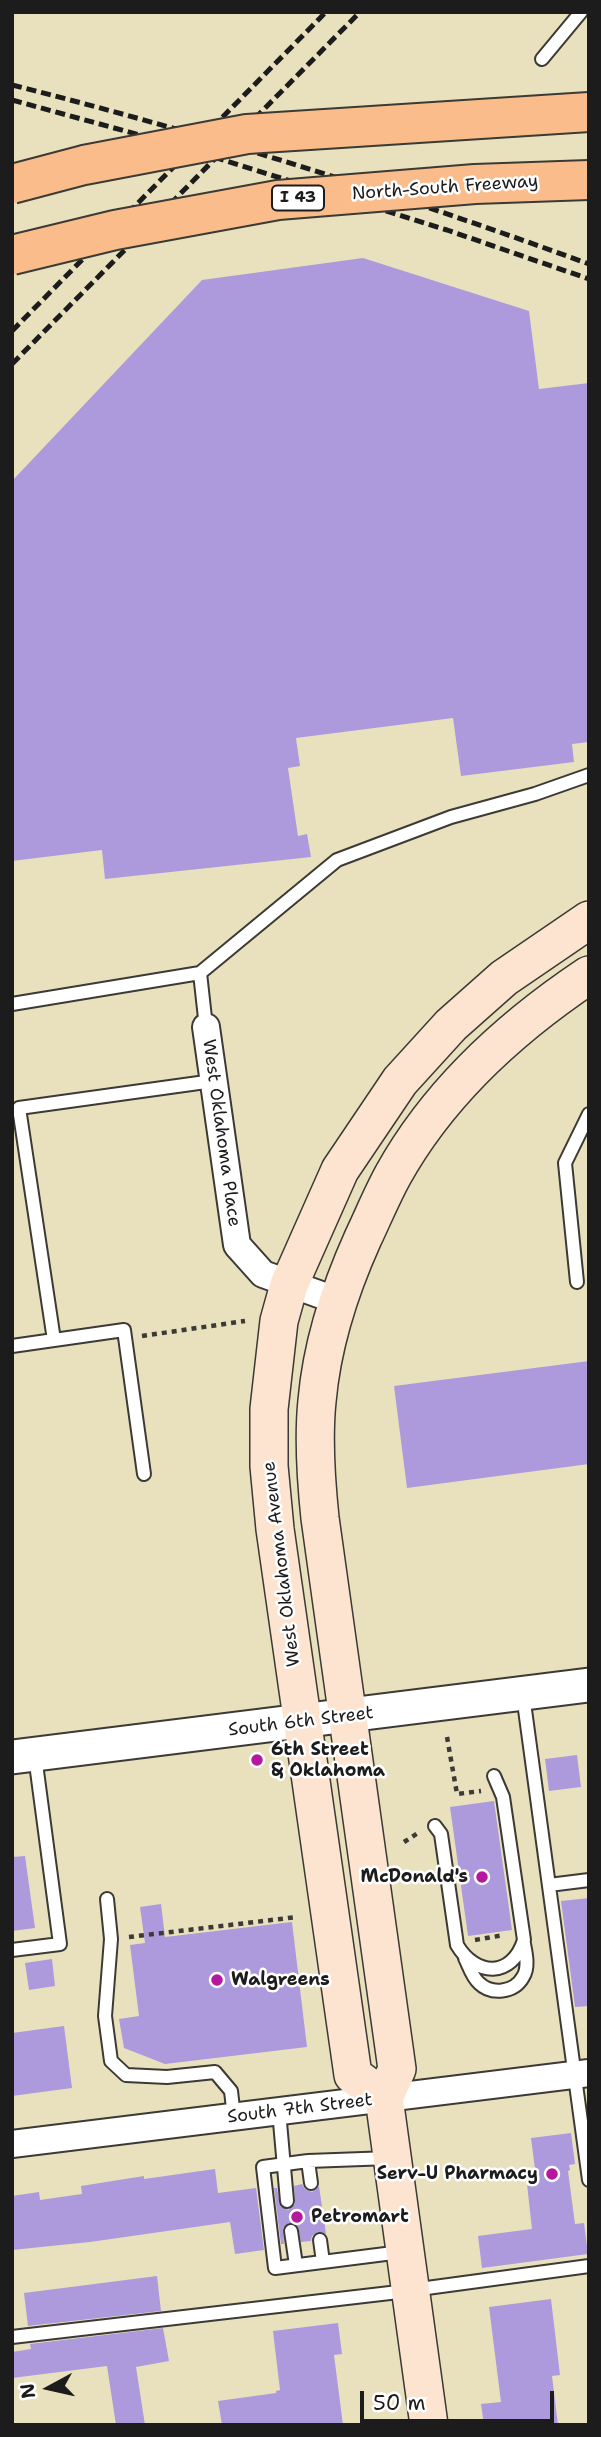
<!DOCTYPE html>
<html>
<head>
<meta charset="utf-8">
<style>
	body { margin:0 }
	#map { position:relative; width:601px; height:2437px; overflow:hidden; background:#e9e1be; font-family:"Shantell Sans",sans-serif }
	canvas { display:block }
	.frame { position:absolute; inset:0; border:14px solid #1c1c1c; pointer-events:none }
	.north { position:absolute; left:14px; top:2353px; width:70px; height:70px; -webkit-text-stroke:5px #fff; paint-order:stroke; rotate:262deg; font-size:19px; font-weight:700; line-height:28px; text-align:center; color:#1c1c1c }
	.north::after { content:''; display:block; margin:auto; width:24px; height:32px; background:#1c1c1c; clip-path:polygon(50% 0,100% 100%,50% 72%,0 100%) }
	.scale { position:absolute; left:360px; top:2391px; width:194px; height:32px; box-sizing:border-box; border:4px solid #1c1c1c; border-top:0; padding-left:9px; font-size:21px; line-height:24px; white-space:nowrap; color:#1c1c1c; -webkit-text-stroke:5px #fff; paint-order:stroke }
</style>
</head>
<body>
<div id="map">
<canvas width="601" height="2437"></canvas>
<div class="frame"></div>
<div class="north">N</div>
<div class="scale">50 m</div>
</div>
<script>
const c = document.querySelector('canvas').getContext('2d');
c.lineJoin = 'round';
function fill(path, color) { c.fillStyle = color; c.fill(path, 'evenodd'); }
function stroke(path, color, width, dash) { c.strokeStyle = color; c.lineWidth = width; c.lineCap = dash ? 'butt' : 'round'; c.setLineDash(dash || []); c.stroke(path); }
function write(font, color, halo, rows, align = 'center') {
  c.font = font + ' "Shantell Sans",sans-serif'; c.lineWidth = 5; c.setLineDash([]); c.textBaseline = 'middle'; c.strokeStyle = halo; c.fillStyle = color; for (const [text, x, y, turn = 0] of rows) {
    c.save(); c.translate(x, y); c.rotate((+turn || 0) * Math.PI / 180); c.textAlign = isNaN(turn) ? turn : align; if (halo) c.strokeText(text, 0, 0); c.fillText(text, 0, 0); c.restore();
  }
}
fill(new Path2D(`
	M363 258 529 311 539 389 589 383V742L572 744 574 762 461 776 453 718 296 738 300 766 288 768 298 836 307 834 311 857 105 879 102 850 12 861V481L202 280Z
	M589 1361V1464L407 1488 394 1386Z
	M577 1755 581 1787 549 1791 545 1759Z
	M494 1801 512 1930 468 1936 450 1807Z
	M25 1856 35 1928 12 1931V1857Z
	M589 1898V2006L575 2007 561 1901Z
	M161 1904 165 1937 292 1922 307 2047 165 2064 124 2048 119 2019 139 2016 130 1945 145 1943 140 1907Z
	M52 1959 55 1986 29 1990 25 1963Z
	M64 2026 72 2088 12 2096V2033Z
	M571 2133 575 2164 569 2165 570 2170 568 2171 575 2224 584 2223 588 2254 482 2268 478 2236 532 2229 527 2184 536 2177 531 2138Z
	M215 2169 218 2193 256 2188 264 2250 235 2254 230 2222 90 2242 12 2250V2196L39 2192 40 2200 82 2194 81 2186 144 2176V2179Z
	M302 2184 305 2189 312 2192 319 2186 326 2234 318 2232 312 2236 311 2241 301 2242 298 2226 289 2223 283 2228 284 2244H281L274 2188H277L280 2205 288 2210 295 2204 294 2186Z
	M157 2276 161 2311 28 2326 24 2293Z
	M551 2299 560 2375 552 2376 558 2425H484L481 2404 501 2402 489 2307Z
	M338 2323 342 2354 334 2355 343 2425H222L218 2401 276 2393V2391L280 2390 273 2331Z
	M163 2328 169 2361 136 2367 145 2425H116L107 2366 12 2378V2352L31 2349 30 2344Z`), '#ad9adc');
const service = new Path2D(`
	M542 59 581 12
	M12 1004 200 973
	M206 1027 200 973 337 860 451 817 535 794 589 775
	M577 1282 565 1163 589 1114
	M12 1346 54 1340
	M144 1474 124 1330 54 1340 19 1108 213 1081
	M523 1695 589 2180
	M435 1826 441 1834 457 1945C476 1977 512 1978 524 1940L503 1797 494 1776
	M549 1885 589 1880
	M107 1899 111 1939 105 2016 111 2061 126 2075 167 2077 215 2072 231 2091 234 2117
	M12 1950 60 1944 35 1756
	M465 1958C469 1966 472 1977 479 1983 491 1995 514 1993 523 1977 529 1968 526 1954 524 1944
	M279 2111 287 2201
	M390 2158 308 2161 263 2167 275 2268 401 2252
	M308 2161 311 2183
	M291 2231 296 2265
	M320 2240 323 2262
	M12 2337 390 2293 589 2266`);
const minor = new Path2D(`
	M206 1027 237 1245 263 1274 338 1301
	M12 2144 589 2073`);
const tertiary = new Path2D(`
	M12 1757 589 1685`);
const secondary = new Path2D(`
	M384 2098 353 2075 275 1529 269 1466V1409L279 1321 289 1285 340 1170 400 1081 451 1025 504 978 589 920
	M429 2425 384 2098 397 2069 320 1518C316 1480 313 1440 317 1401 322 1344 340 1289 363 1238 373 1217 382 1195 393 1175 439 1092 511 1027 589 975`);
stroke(service, '#3b3a34', 16);
stroke(minor, '#3b3a34', 30);
stroke(tertiary, '#3b3a34', 37);
stroke(secondary, '#3b3a34', 40);
stroke(new Path2D(`
	M142 1336 245 1321
	M447 1737 457 1794 481 1791
	M404 1842 418 1833
	M129 1937 297 1917
	M475 1940 504 1935`), '#3b3a34', 4.5, [5, 5]);
stroke(service, '#fff', 12);
stroke(minor, '#fff', 26);
stroke(tertiary, '#fff', 33);
stroke(secondary, '#fde4d0', 37);
stroke(new Path2D(`
	M12 85C207 134 400 195 589 264
	M12 100 169 143 447 230 589 279
	M12 331 326 12
	M12 364 360 12`), '#1c1c1c', 5, [10, 5]);
const motorwayBridge = new Path2D(`
	M12 184 84 165 247 134 589 112
	M12 255 115 230 278 200 475 184 589 180`);
stroke(motorwayBridge, '#3b3a34', 42, []);
stroke(motorwayBridge, '#f9bc8a', 38);
for (const [x, y, r, color] of [
	[257,1760,7,"#b5179e"],
	[482,1877,7,"#b5179e"],
	[217,1980,7,"#b5179e"],
	[552,2174,7,"#b5179e"],
	[297,2217,7,"#b5179e"]
]) { const dot = new Path2D(); dot.arc(x, y, r, 0, 2 * Math.PI); c.fillStyle = color; c.fill(dot); stroke(dot, '#fff', 2.5); }
for (const [x, y, w] of [
	[298,198,52]
]) { const box = new Path2D(); box.roundRect(x - w / 2, y - 12.5, w, 25, 5); c.fillStyle = '#fff'; c.fill(box); stroke(box, '#1c1c1c', 2); }
write('bold 16px', '#1c1c1c', null, [
	["I 43",298,198]
]);
write('18px', '#1c1c1c', '#fff', [
	["North-South Freeway",445,188,-4],
	["West Oklahoma Place",221,1133,82],
	["West Oklahoma Avenue",282,1564,-97],
	["South 6th Street",301,1722,-7],
	["South 7th Street",300,2109,-7]
]);
write('bold 18px', '#1c1c1c', '#fff', [
	["6th Street",271,1750],
	["& Oklahoma",271,1771],
	["McDonald's",468,1877,"right"],
	["Walgreens",231,1980],
	["Serv-U Pharmacy",538,2174,"right"],
	["Petromart",311,2217]
], 'left');
</script>
</body>
</html>
